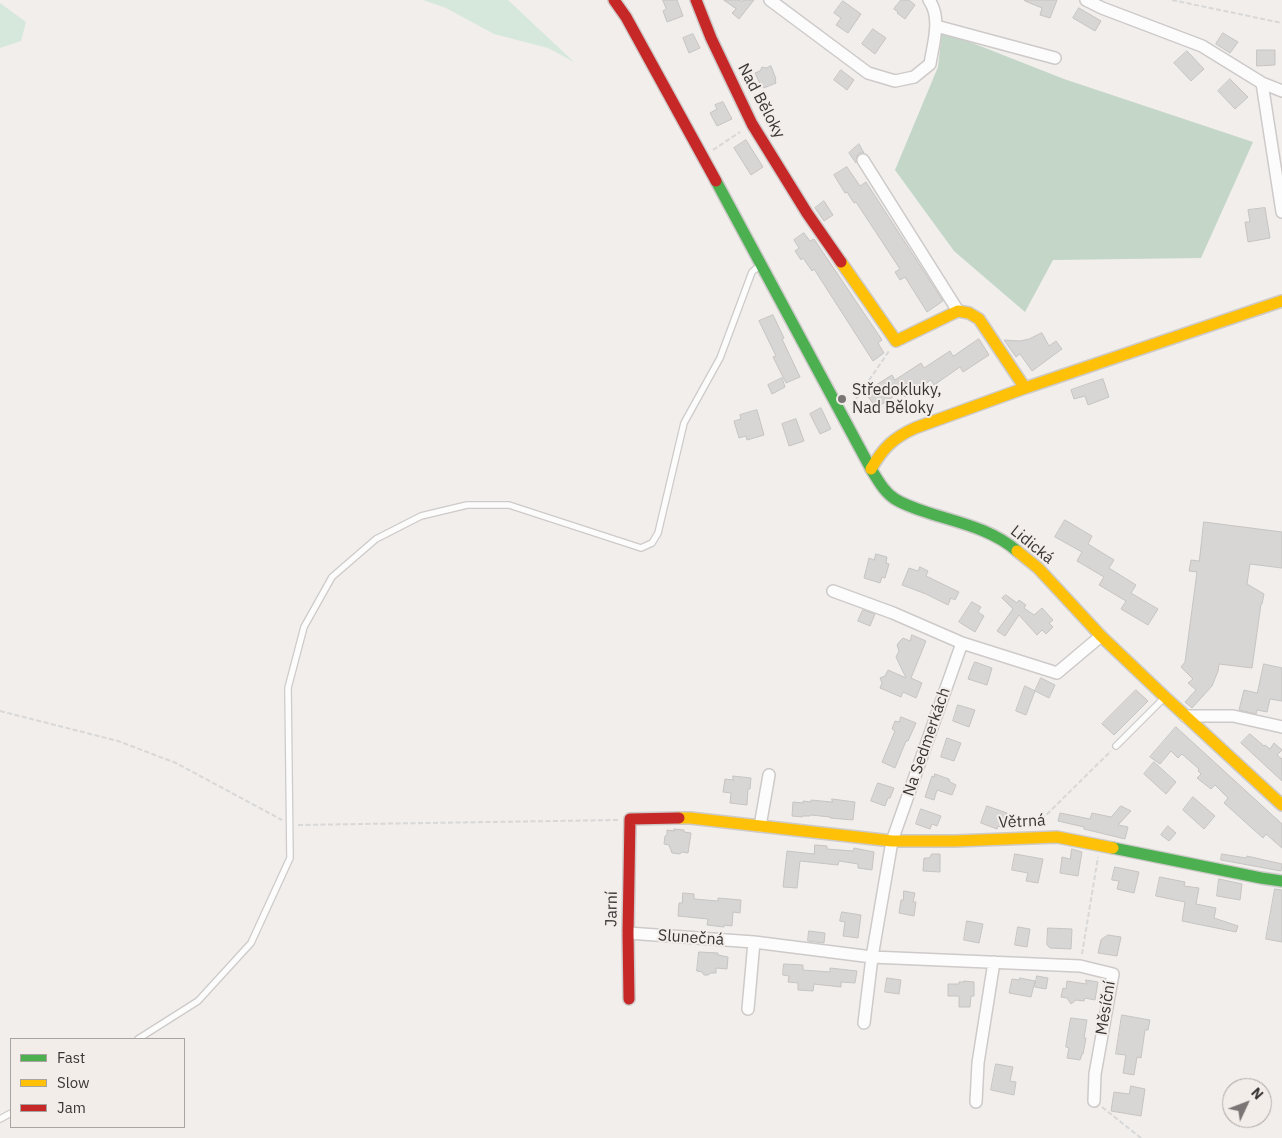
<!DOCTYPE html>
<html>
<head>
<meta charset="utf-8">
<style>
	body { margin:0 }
	#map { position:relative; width:1282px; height:1138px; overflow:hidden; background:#f1eeec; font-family:"IBM Plex Sans",sans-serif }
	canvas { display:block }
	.legend { position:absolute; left:10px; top:1038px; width:175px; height:90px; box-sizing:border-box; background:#f3edea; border:1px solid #a8a4a2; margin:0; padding:6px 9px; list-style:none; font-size:15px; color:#383635 }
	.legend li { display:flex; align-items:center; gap:10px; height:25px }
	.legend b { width:25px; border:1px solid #a8a4a2 }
	.north { position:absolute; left:1222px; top:1078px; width:50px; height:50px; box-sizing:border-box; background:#f3edea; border:1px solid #a8a4a2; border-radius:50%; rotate:47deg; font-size:14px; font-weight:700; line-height:20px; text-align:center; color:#383635 }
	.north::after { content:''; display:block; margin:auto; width:18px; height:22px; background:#797675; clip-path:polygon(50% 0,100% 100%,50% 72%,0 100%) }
</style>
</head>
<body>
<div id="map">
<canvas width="1282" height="1138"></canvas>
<ul class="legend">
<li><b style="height:6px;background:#4caf50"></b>Fast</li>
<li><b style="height:6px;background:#ffc107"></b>Slow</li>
<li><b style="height:6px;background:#c62828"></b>Jam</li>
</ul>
<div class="north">N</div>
</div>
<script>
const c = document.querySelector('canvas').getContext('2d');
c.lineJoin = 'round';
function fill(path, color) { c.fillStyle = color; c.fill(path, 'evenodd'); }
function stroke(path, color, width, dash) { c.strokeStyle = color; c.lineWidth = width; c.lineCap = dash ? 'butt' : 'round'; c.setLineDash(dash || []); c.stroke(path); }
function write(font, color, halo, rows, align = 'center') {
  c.font = font + ' "IBM Plex Sans",sans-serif'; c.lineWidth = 4; c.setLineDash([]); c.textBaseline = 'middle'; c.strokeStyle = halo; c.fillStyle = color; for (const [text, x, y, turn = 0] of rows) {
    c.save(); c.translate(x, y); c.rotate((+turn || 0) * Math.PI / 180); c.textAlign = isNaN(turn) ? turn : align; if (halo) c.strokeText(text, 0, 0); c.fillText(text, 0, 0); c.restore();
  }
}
fill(new Path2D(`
	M423 0H508L574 62 548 48 494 34 446 8Z
	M0 3 26 22 21 41 0 48Z`), '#d6e8db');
fill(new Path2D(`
	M942 31 1064 79 1253 142 1201 258 1053 260 1025 312 954 251 895 170 938 67Z`), '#c3d6c8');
const building = new Path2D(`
	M663 0H677L683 16 667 22 663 11 666 9Z
	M724 0H740L742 2 743 0H754L739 19 732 13 736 9Z
	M901 0H909L915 5 905 19 897 13 898 12 894 9Z
	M1025 0H1057L1050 18 1040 15 1042 8 1025 1Z
	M843 1 861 14 848 33 836 25 841 18 834 13Z
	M1079 8 1101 21 1095 31 1073 18Z
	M873 29 886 38 875 54 862 44Z
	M1223 33 1238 42 1230 53 1216 44Z
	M693 34 700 48 689 53 683 38Z
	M1257 50H1275V65L1257 66Z
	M1187 51 1204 69 1191 81 1174 63Z
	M771 66 776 79H775L776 83 764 88 762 85 761 86 755 73 760 71 762 67 766 68Z
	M841 70 854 80 847 90 834 80Z
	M1230 79 1248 97 1235 109 1218 91Z
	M723 102 732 119 717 126 710 113 717 109 715 105Z
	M746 140 763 167 751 175 734 148Z
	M859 144 864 153H859L857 156 856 163 849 153Z
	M847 167 860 186 866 182 943 301 927 312 905 277 900 280 895 272 900 269 856 202 854 203 847 192 845 193 834 175Z
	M824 201 833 215 824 221 815 208Z
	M1265 208 1270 238 1248 242 1245 222H1250L1248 210Z
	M804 233 810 241 814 239 882 340 878 343 884 353 873 361 814 269 812 271 803 258 801 260 795 251 799 248 794 240Z
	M773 315 784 338 782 339 800 377 786 383 773 357 776 356 759 321Z
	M1042 333 1049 346 1056 341 1062 349 1032 371 1020 354 1016 357 1004 340 1020 341 1029 339Z
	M979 339 989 355 963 372 960 367 934 385 931 380 905 397 902 391 876 408 865 392 892 375 895 380 921 363 924 368 950 351 953 356Z
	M782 378 785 387 772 394 768 385Z
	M1103 379 1109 397 1088 405 1085 396 1074 399 1071 390Z
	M821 408 831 429 820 434 810 414Z
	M757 410 764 435 747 440 746 436 739 438 734 421 741 419 740 415Z
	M796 419 804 441 789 446 782 424Z
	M1065 520 1092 536 1088 544 1114 560 1109 568 1136 585 1131 593 1158 609 1148 625 1121 609 1126 601 1099 585 1104 577 1077 561 1082 552 1055 537Z
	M1204 522 1282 532V568L1250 564 1247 584 1264 594 1262 604H1261L1252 668 1219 664 1218 671 1212 686 1192 708 1185 702 1196 690 1188 683 1193 679 1181 667 1185 662 1197 572 1189 571 1191 560 1199 561Z
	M876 554 887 557 886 563 889 564 885 578 882 577 880 583 864 578 869 558 874 560Z
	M920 567 928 571 926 576 959 592 955 600 951 598 948 605 926 594 902 585 909 568 918 571Z
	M1006 595 1017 603 1019 600 1026 605 1024 608 1034 615 1042 608 1053 620 1049 623 1053 627 1046 634 1042 630 1037 635 1019 615 1005 636 997 631 1013 609 1002 598Z
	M972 602 981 607 978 612 984 616 975 632 959 622Z
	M863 610 875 614 870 626 858 621Z
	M912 635 926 641 911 678 922 683 916 698 903 692 901 697 880 688 882 683 880 678 885 676 888 670 906 678 896 657 899 651 897 645 899 642 903 638 910 641Z
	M975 662 992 668 987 685 968 679 972 668Z
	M1264 664 1282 668V701L1270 699 1267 712 1257 710 1256 714 1239 710 1244 690 1257 693Z
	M1041 678 1055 685 1049 698 1035 691Z
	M1025 686 1035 691 1026 715 1016 711Z
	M1136 690 1148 701 1114 735 1102 724Z
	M958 705 975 710 969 727 953 721Z
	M901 717 916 723 908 741H906L895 768 882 762 895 731 892 729 895 721 899 722Z
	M1176 727 1282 824V848L1266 834 1263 838 1224 803 1228 798 1215 785 1211 789 1197 778 1201 774 1198 771 1199 769 1182 754 1178 758 1171 751 1160 764 1150 757Z
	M1250 734 1264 746 1265 745 1270 749 1274 743 1282 750 1277 755 1282 759V781L1241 743Z
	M947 738 961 743 954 761 941 757Z
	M1154 762 1176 782 1166 794 1144 774Z
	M935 774 949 779 950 782 956 785 952 795 937 790 934 800 925 797 932 776 934 777Z
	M733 776 751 778 750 789H748L747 805 730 803 731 793 723 792 725 779 733 780Z
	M878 783 894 788 890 798H888L885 806 871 801Z
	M1193 797 1215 816 1204 829 1183 810Z
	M832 799 855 802 853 820 830 818V817L811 815 810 816H803L802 817 792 816 793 802 803 803V801L811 802V800L832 802Z
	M987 806 1007 813 1001 827 998 826 997 829 981 823Z
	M1121 806 1131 811 1118 825 1128 827 1125 839 1084 829V827L1058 821 1060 813 1090 819 1092 813 1111 817Z
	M921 809 941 816 937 826 932 824 930 829 916 824Z
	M1168 826 1176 833 1169 841 1161 835Z
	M674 829 684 830V832L691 833 688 853 682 852 680 854 672 853 669 845 664 844 665 836 667 835V830L674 831Z
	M815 845 827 846V849L853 851 854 848 874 852 872 870 858 868V864L839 861 838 865 800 861 797 888 783 887 787 851 814 854Z
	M1072 849 1082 852 1078 876 1060 873 1062 857 1070 859Z
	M932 854H940V872L923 871 924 858H929Z
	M1015 854 1043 859 1038 883 1026 881 1028 873 1012 870Z
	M1222 854 1246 858 1247 856 1282 864 1281 871 1221 860Z
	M1115 867 1139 872 1134 893 1117 889 1119 881 1112 880Z
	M1160 877 1185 882 1184 886 1199 888 1196 904 1216 908 1214 918 1238 926 1236 932 1182 921 1185 902 1156 896Z
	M1219 879 1242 884 1240 900 1217 896Z
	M1275 889 1282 890V942L1266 939Z
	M904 891 915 893 913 902H916L914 916 899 913 901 900H903Z
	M683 893 694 894V899L718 901V898L741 900 740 913 733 912 732 926 724 925V927L707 925 708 919 678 916 679 903H682Z
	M842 912 861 915 858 938 843 936 845 922 840 921Z
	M967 921 983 924 979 943 964 940Z
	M1018 927 1030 929 1027 947 1015 945Z
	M1048 928 1072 929 1071 949 1050 948 1047 945Z
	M809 931 825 933 824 943 808 941Z
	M1108 935 1121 937 1117 956 1098 953 1101 940Z
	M699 952 718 953V955L728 957 727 969 716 968V973H711L708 975H704L702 972 697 971Z
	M784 964 803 965V970L830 972V968L857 971 855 983 841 982V987L814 984 813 991 798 990V983L788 982 789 976 783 975Z
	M1037 976 1048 978 1046 989 1035 987Z
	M887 978 901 980 899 994 885 992Z
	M1020 978 1035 981 1031 997 1009 993 1012 979 1019 980Z
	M1086 980 1098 982 1095 1000 1085 998 1084 1001 1076 1000 1071 1004 1067 998 1061 997 1063 988 1066 989 1067 981 1086 984Z
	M964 981 974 982V996H971L970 1007H959V996H948V984H959V982H964Z
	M1122 1015 1150 1020 1148 1030H1145L1141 1058 1137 1057 1134 1075 1123 1073 1126 1055 1116 1054Z
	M1071 1018 1087 1020 1084 1038H1086L1083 1054H1082L1080 1060 1067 1058 1069 1048 1066 1047Z
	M996 1064 1013 1067 1010 1081 1016 1082 1014 1095 991 1090Z
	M1131 1086 1145 1089 1141 1116 1111 1111 1114 1092 1129 1094Z`);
fill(building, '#d8d6d4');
stroke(building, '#c6c4c2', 1);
const lane = new Path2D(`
	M1116 746 1165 697
	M138 1039 198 1001 251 943 290 858 288 688 304 627 332 577 376 539 421 516 467 505H509L641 548 652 543 658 533 684 423 720 358 752 272 760 265
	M0 1119 11 1113`);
const street = new Path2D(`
	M770 0 868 73 895 81 914 77 930 64C933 44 942 18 929 0
	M1086 0 1102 8 1202 46 1262 83 1282 212
	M936 26 1055 58
	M1262 83 1282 91
	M863 160 958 311
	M833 591 893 613 962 643 1057 673 1101 636
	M1185 716H1233L1282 727
	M760 826 769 775
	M628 933 754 942
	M748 1009 754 942 872 957 1080 966 1113 974 1095 1074 1094 1101
	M864 1023 872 957 892 841 962 643
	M976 1102 978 1063 994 962`);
const fast = new Path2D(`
	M716 181 871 469C878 480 884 492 895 499 906 506 920 510 932 514 961 523 993 530 1017 551
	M1113 848 1261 878 1282 881`);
const slow = new Path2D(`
	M841 262 896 341 958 311 969 313 979 319 1025 388
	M871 469C883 448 893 438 915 428L1025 388 1282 301
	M1017 551 1038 568 1101 636 1165 697 1282 805
	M679 818H690L892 841H955L1057 837 1113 848`);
const jam = new Path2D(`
	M614 0 626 17 716 181
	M696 0 711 38 752 124 807 213 841 262
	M629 999 628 933 630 819 679 818`);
stroke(lane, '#cdcac9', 8);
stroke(street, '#cdcac9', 14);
stroke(fast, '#cdcac9', 14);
stroke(slow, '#cdcac9', 14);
stroke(jam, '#cdcac9', 14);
stroke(new Path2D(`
	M1172 0 1282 23
	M713 150 740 132
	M852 405 889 351
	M0 711 118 741 176 763 282 820
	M298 825 618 820
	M1036 825 1111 751
	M1082 954 1098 857
	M1102 1107 1141 1138`), '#d8d8d8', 2, [5, 2.5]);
stroke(lane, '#fdfcfc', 5.5);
stroke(street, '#fdfcfc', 11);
stroke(fast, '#4caf50', 11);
stroke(slow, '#ffc107', 11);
stroke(jam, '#c62828', 11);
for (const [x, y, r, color] of [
	[842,399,5,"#797675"]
]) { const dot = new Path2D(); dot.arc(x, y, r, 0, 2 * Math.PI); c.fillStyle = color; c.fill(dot); stroke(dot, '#f3edea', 2); }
write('16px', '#383635', '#f3edea', [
	["Nad Běloky",761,101,62],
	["Lidická",1032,545,39],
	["Na Sedmerkách",927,742,-71],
	["Větrná",1022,822,-3],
	["Jarní",612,909,-89],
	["Slunečná",691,938,4],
	["Měsíční",1106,1008,-81]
]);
write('16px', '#383635', '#f3edea', [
	["Středokluky,",852,390],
	["Nad Běloky",852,408]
], 'left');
</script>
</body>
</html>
